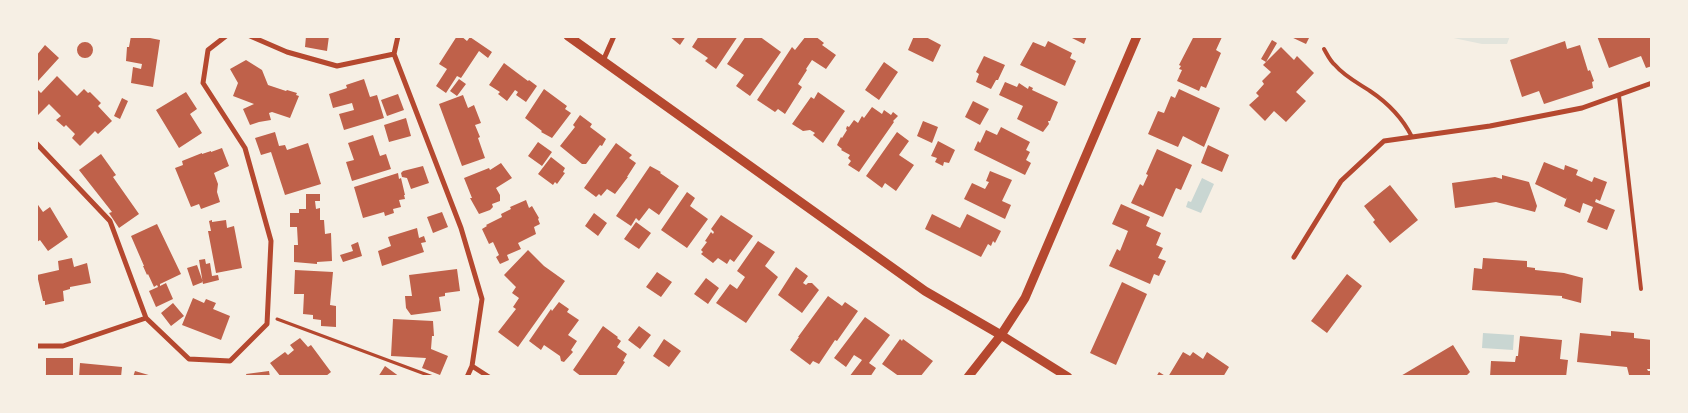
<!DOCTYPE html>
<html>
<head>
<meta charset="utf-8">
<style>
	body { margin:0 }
	#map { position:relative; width:1688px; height:413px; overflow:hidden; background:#f6efe4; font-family:Montserrat,sans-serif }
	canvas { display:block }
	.frame { position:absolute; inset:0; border:38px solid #f6efe4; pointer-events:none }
</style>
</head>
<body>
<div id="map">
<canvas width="1688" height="413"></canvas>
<div class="frame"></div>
</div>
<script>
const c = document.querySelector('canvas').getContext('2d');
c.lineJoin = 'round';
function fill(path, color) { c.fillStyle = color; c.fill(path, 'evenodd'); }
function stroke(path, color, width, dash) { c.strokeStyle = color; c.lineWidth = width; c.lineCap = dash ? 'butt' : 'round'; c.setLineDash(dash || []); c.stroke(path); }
fill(new Path2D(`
	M1444 36H1510L1507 44H1482Z`), '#e2e4dc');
fill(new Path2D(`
	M1202 178 1214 184 1201 213 1186 207 1188 201 1191 202Z
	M1483 333 1514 335 1513 350 1482 348Z`), '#c9d6d2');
fill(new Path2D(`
	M131 36H151L150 38 160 40 153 87 131 83 133 67 141 69 142 64 126 61 127 47H129Z
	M306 36H329L327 51 305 47Z
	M457 36H461L467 41 470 37 492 52 488 58 479 51 461 78 457 76 446 93 436 86 447 69 439 64Z
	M669 36H686L680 45Z
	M699 36H738L716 69 705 61 708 58 692 47Z
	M746 36H759L781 52 750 96 736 86 744 75 727 64Z
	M806 36H815L824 43 822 45 836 55 826 69 812 60 806 69 807 70 798 84 802 87 785 114 778 109 775 112 757 100 792 47 795 50Z
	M914 36H924L941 45 933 62 908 50Z
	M1068 36H1087L1084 44Z
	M1194 36 1222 37 1216 50 1221 53 1206 88 1201 86 1199 91 1177 81 1182 70 1179 69 1181 66 1179 65Z
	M1289 36H1310L1306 44Z
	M1597 36H1652V66L1646 68 1641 56 1609 68Z
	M1272 40 1277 43 1266 62 1261 59Z
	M1048 41 1072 53 1070 58 1076 61 1065 86 1020 65 1033 42 1045 47Z
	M1565 41 1567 49 1580 45 1588 71 1590 70 1594 81 1592 82 1593 88 1544 104 1539 91 1522 97 1510 60Z
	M77 50a8 8 0 1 1 16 0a8 8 0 1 1-16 0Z
	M45 45 59 58 38 81 36 79V56Z
	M1281 47 1294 60 1297 56 1314 73 1296 92 1306 101 1286 122 1274 111 1265 121 1249 105 1259 96 1256 93 1264 84 1262 81 1271 72 1263 65Z
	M984 56 1005 65 998 80H996L991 89 976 82 979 74 976 72Z
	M246 60 262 70 268 85 286 91 287 90 297 93 296 95 299 96 290 118 272 112 269 113 271 120 259 122 250 125 243 109 254 104 233 96 238 83 230 69Z
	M884 62 898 72 879 100 865 90Z
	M504 63 528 81 529 80 537 86 526 102 516 95 518 92 515 90 507 101 498 94 500 92 489 85Z
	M57 76 77 96 84 89 88 93 90 92 101 103 98 106 112 121 98 134 95 131 80 146 72 138 75 134 66 125 64 127 56 120 61 116 49 104 36 117V88L41 93Z
	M364 79 370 97 377 95 384 118 344 130 339 114 354 110 352 103 333 108 329 94 347 88 346 85Z
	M459 79 466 84 457 96 450 91Z
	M1005 82 1017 87 1019 83 1028 89 1029 86 1033 88 1032 90 1058 102 1050 121H1048L1049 124 1043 132 1017 119 1023 106 999 95Z
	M544 89 567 106 565 109 571 113 552 138 541 132 542 131 525 118Z
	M1179 89 1220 108 1204 147 1183 136 1178 147 1148 134 1158 111 1164 113 1171 96 1175 98Z
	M186 92 197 109 190 114 202 133 179 148 156 110Z
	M818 92 845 111 823 143 813 135 815 133 810 130 803 131 792 124 811 97 814 99Z
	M398 94 404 110 387 116 381 100Z
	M463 95 468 108 474 105 481 123 475 125 480 137 478 138 485 158 462 166 439 104Z
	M122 98 128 101 120 119 114 116Z
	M973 101 989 109 980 125 965 117Z
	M872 107 882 114 884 110 891 115 893 112 898 116 893 121 894 122 859 172 848 165 851 161 848 158 850 155 841 150 842 149 837 145 841 137 842 138 847 130 846 129 847 126 849 127 854 120 858 123 862 116 864 118Z
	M580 115 592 124 590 127 606 139 602 146 600 145 586 164H582L560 146 575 127 573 125Z
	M406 118 411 136 389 142 384 125Z
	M923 121 938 127 932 143 917 136Z
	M1001 127 1030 142 1026 150 1030 152 1026 160 1031 163 1025 175 974 150 978 141 980 143 986 130 997 135Z
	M275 132 279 146 285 145 287 150 308 143 321 184 285 195 271 152 261 155 255 138Z
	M897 132 909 141 899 155 914 165 896 191 885 183 882 188 866 176Z
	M373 135 380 156 386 154 391 169 352 181 346 162 354 160 348 143Z
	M938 141 955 150 949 163 944 162 943 166 935 162 937 158 931 156Z
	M538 142 552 152 542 166 528 156Z
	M616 143 632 155 629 158 636 163 627 177H628L615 194 607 189 601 196 599 194 596 197 584 188Z
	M1208 145 1229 155 1222 172 1201 163Z
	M222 148 229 166 214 173 218 184 217 192 220 202 201 209 199 204 191 207 175 168 183 165 182 161 202 153V154L211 151V152Z
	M1157 149 1192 165 1181 190 1176 188 1163 217 1131 203 1140 184 1143 186 1148 175 1146 174Z
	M101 154 116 175 113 177 139 214 119 228 109 213 112 212 79 170Z
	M551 157 565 168 563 172 565 173 557 184 555 182 553 185 538 174Z
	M1544 162 1564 170 1565 165 1578 170 1576 175 1592 182 1594 177 1607 182 1600 201 1596 199 1595 202 1615 210 1607 230 1587 222 1593 207 1583 203 1580 213 1564 206 1567 197 1566 199 1535 184Z
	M501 163 512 178 496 188 500 195V201L492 204 493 207 490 210 479 214 470 198H472L464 178 489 168 490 170Z
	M423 166 429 183 411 189 407 178 402 177 401 173 403 171Z
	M650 166 661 172 660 173 679 186 659 215 649 208 639 221 636 218 631 226 616 216Z
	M990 171 1012 180 1002 201 1011 205 1005 219 964 199 972 183 985 189 989 182 986 181Z
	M398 173 399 179 401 178 405 195H404L405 199 399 200 401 207 393 209 394 213 385 216 384 212 363 218 354 187Z
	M1502 175 1529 182 1537 206 1535 212 1496 202 1455 208 1452 183 1495 177 1502 179Z
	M1390 185 1418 220 1390 243 1373 222 1375 220 1364 206Z
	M687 192 695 198 690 206 708 219 687 248 661 230Z
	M306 194H320V201H315L316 209 320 208V220H324L325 234 331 233 332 261 317 262V264L294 262V245H298L297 227H290V213H299V209H306Z
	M526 200 529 208 532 206 539 218 538 219 540 224 534 227 536 234 518 243 521 249 507 255 509 260 500 264 496 257 499 255 493 242 489 244 482 229 487 226 486 225 502 217 501 214 511 209 510 207Z
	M36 202 43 212 50 207 68 237 48 251 40 240 37 242 36 241Z
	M1121 204 1150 217 1146 226 1161 233 1156 245 1163 248 1158 258 1166 261 1159 276 1154 274 1150 284 1109 266 1117 249 1120 251 1128 231 1112 224Z
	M442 212 448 227 433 233 427 217Z
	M594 213 607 223 598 236 585 226Z
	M932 214 960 228 967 214 1001 231 995 243 993 241 991 246 988 244 981 257 925 229Z
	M721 215 753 236 734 262 730 259 727 264 718 258 713 263 701 254 703 252 701 250 707 242 705 241 711 232 713 234 714 232 711 229Z
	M212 220V222L226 220 227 228 234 226 242 268 216 273 208 231H211L209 221Z
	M636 222 651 233 639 249 624 239Z
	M157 224 181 274 160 284V286L166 283 173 299 156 307 149 291 158 287 157 285 154 287 148 274 147 275 143 266H144L131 236Z
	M417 228 419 238 424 236 426 242 421 243 424 252 382 266 378 251 391 246 388 237Z
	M758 241 775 252 765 266 778 277 746 323 716 303 730 284 737 289 745 277 737 271Z
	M358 242 362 256 343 262 340 255 353 251 351 245Z
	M528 250 544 266 565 281 518 347 498 332 516 309 513 307 519 298 512 293 516 287 504 275Z
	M72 258 74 267 87 263 91 283 70 287V289L63 291 64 301 45 305V301H43L37 275 59 270 58 261Z
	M1483 258 1527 261V267L1535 268V270L1564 273 1583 278 1581 303 1562 298V296L1472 290 1474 268 1482 269Z
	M205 259 206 264 210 263 212 276 218 275 219 280 203 284 199 260Z
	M197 265 203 282 193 286 187 268Z
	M796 267 808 276 803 283 806 285 808 283H812L819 290 802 313 778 295Z
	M457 269 460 291 445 293V296L439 297 441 311 411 315 406 308 405 296H412L409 275Z
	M295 270 333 272 330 305 336 306V327L321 326V320L313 319V315L303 314 304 294H294Z
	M657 272 672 282 661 297 646 287Z
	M1347 274 1362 286 1327 333 1311 321Z
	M706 278 719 288 708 304 694 294Z
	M1122 282 1147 294 1116 365 1090 353Z
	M828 296 842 306 845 302 858 311 837 341 835 340 819 364 813 361 810 365 790 350 799 337H798Z
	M193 298 204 303 206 299 216 303 213 309 230 316 221 340 182 325Z
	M559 302 569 309 567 312 579 320 568 335 577 341 571 350 573 352 564 362 561 361 560 356 544 345 541 350 529 341 551 309 552 311Z
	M173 303 184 316 171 326 161 313Z
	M865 317 890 335 869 363 876 368 870 377H849L862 360 854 355 846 367 834 358Z
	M393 319 433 321 434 336H432L431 349 448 356 440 375 422 368 426 358 391 356Z
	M603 326 618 337 617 338 621 341 617 347 627 354 623 361 625 362 615 377H582L573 370Z
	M639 326 651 335 640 349 628 340Z
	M1611 331 1634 333V338L1652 340V369H1647L1648 371H1652V377H1624L1629 375 1627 367 1577 362 1580 333 1611 336Z
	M1520 336 1562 340 1560 359 1568 360 1566 377H1490L1491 361 1515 362 1516 356H1518Z
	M300 338 308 347 311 345 331 372 326 376V377H281L270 363 285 352 288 355 294 350 290 345Z
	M664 339 681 351 669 367 653 356Z
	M900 339 902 341 903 339 933 361 920 377H900L882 364Z
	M1453 345 1470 372 1465 377H1399Z
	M1183 352 1190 356 1193 352 1203 359 1207 352 1229 367 1223 377H1168Z
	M46 358H73V377H46Z
	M80 363 122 367 121 377H79Z
	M385 366 400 377H378Z
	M135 371 152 376V377H133Z
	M269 371 270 377H247L246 374Z
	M1159 372 1167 377H1156Z`), '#bf614a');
stroke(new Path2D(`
	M277 319 433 377`), '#b5482f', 3);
stroke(new Path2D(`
	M1324 49C1327 54 1330 61 1335 65 1344 76 1358 83 1370 91 1388 103 1402 117 1412 137
	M1619 96 1641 289`), '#b5482f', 4);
stroke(new Path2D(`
	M250 36 287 52 337 66 394 54
	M398 36 394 54 461 228 482 299 472 366 467 377
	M603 61 614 36
	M36 143 110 221 146 318
	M1294 257 1341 181 1384 141 1490 126 1582 108 1652 83
	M36 346H63L146 318 189 359 230 361 267 324 271 241 245 148 203 83 208 50 226 36
	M472 366 489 377`), '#b5482f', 5);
stroke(new Path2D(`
	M568 36 925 291 1001 335 1068 377
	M968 377 1001 335 1025 298 1137 36`), '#b5482f', 9);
</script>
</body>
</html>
